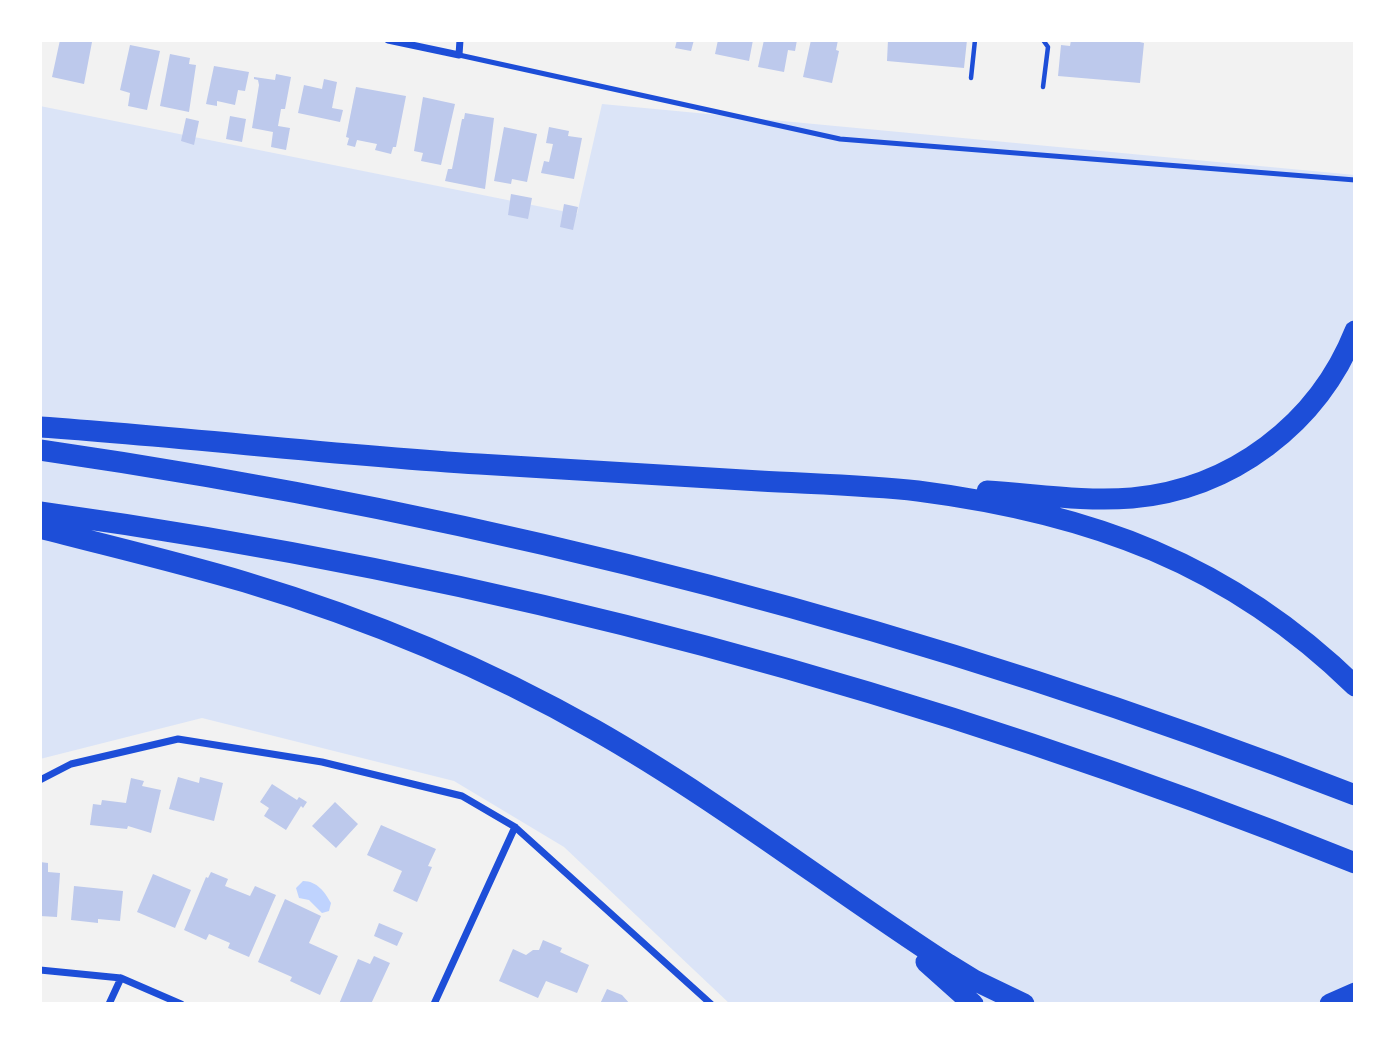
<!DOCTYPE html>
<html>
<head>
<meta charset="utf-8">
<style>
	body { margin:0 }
	#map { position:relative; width:1395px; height:1044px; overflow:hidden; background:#f2f2f2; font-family:"Golos Text",sans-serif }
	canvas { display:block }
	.frame { position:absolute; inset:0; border:42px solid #fff; pointer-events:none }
</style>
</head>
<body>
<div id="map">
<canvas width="1395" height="1044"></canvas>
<div class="frame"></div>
</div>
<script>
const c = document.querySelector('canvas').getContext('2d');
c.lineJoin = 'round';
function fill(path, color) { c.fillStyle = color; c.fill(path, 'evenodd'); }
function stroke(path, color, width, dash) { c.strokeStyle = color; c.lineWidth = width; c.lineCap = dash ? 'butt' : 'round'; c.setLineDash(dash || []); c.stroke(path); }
fill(new Path2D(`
	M602 104 1355 175V1004H730L564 847 454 781 202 718 40 759V106L577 214Z`), '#dbe4f7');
fill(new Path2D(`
	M303 881C317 881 325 892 331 903L329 911 322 913 309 900 299 898 296 888Z`), '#bfd3fe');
fill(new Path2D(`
	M60 40 92 42 84 84 52 77Z
	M677 40H694L691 51 675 48Z
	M718 40H753L749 61 715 54Z
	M764 40H797L795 51 788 50 784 72 758 67Z
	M811 40H838L836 50 839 51 832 83 803 77Z
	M888 40H967L964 68 887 61Z
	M1071 40H1131L1144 43 1140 83 1058 76 1061 45 1070 46Z
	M130 45 160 51 147 110 128 106 130 93 120 90Z
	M170 54 190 58 189 64 196 65 189 112 160 106Z
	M214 66 249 72 245 91 238 90 235 105 217 101V106L206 104Z
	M276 74 291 77 285 109H281L278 126 290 128 286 150 271 147 273 132 252 128 259 85 258 80 254 79V77L275 80Z
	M324 79 337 82 332 108 343 110 340 122 298 113 304 85 322 89Z
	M356 87 406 96 396 147H393L391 154 375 150 377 144 357 140 355 147 347 145 349 138 346 137Z
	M423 97 455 104 441 165 421 161 423 153 414 151Z
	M465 113 494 118 485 189 445 181 448 169H452L462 119H464Z
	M230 116 246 119 242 142 226 139Z
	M186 118 199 121 194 145 181 141Z
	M504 127 537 134 527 182 512 179 511 184 494 181Z
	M549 127 569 131 568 136 582 138 574 179 541 173 544 161 549 162 553 144 546 143Z
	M511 194 532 198 528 219 508 215Z
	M564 204 578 207 573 230 560 227Z
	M178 777 199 783 200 777 223 783 214 821 169 809Z
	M131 778 144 781 142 786 161 790 151 833 128 826 127 829 90 825 93 804 101 805 102 800 126 803Z
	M272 784 297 800 299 797 307 802 303 808 301 806 286 830 264 816 269 808 260 802Z
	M335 802 358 824 336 848 312 826Z
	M381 825 436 849 428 866 432 867 417 902 393 891 402 871 367 855Z
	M40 862 48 863V872L60 873 57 917 40 916Z
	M211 872 228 879 225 886 250 896 255 886 276 895 249 957 228 948 230 943 209 934 206 940 184 930 206 877 208 878Z
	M153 874 191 890 175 928 137 912Z
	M74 886 123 891 120 921 98 919V923L71 920Z
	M285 899 321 916 309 943 338 956 320 995 290 981 292 977 258 962Z
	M379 923 403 933 397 946 374 936Z
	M543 940 562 948 560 952 589 965 577 993 546 981 538 998 499 981 513 949 526 955 533 950H539Z
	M374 956 390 963 371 1004H339L358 959 370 964Z
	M607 989 622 995 630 1004H600Z`), '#bdc9ec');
stroke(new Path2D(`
	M971 78 975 40
	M1043 87 1048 47 1043 40`), '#1d4ed8', 4.5);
stroke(new Path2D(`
	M459 55 840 139 1355 180`), '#1d4ed8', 5);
stroke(new Path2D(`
	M388 40 459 55 460 40
	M40 780 71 764 178 739 322 762 462 796 515 827 711 1004
	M40 970 121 978 181 1004
	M109 1004 121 978
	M434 1004 515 827`), '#1d4ed8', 7);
stroke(new Path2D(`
	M40 427C187 437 332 455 479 464 572 469 666 475 760 481 812 484 865 485 918 491 1089 513 1229 563 1355 686
	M40 450C490 515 931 630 1355 795
	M987 491C1035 494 1084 502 1132 498 1232 489 1318 424 1355 331
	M40 512C490 574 933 693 1355 863
	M40 528C109 546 177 562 245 582 365 618 486 668 595 730 718 800 829 887 948 964L974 980 1024 1004
	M926 962 973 1004
	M1330 1004 1355 993`), '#1d4ed8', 21);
</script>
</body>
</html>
